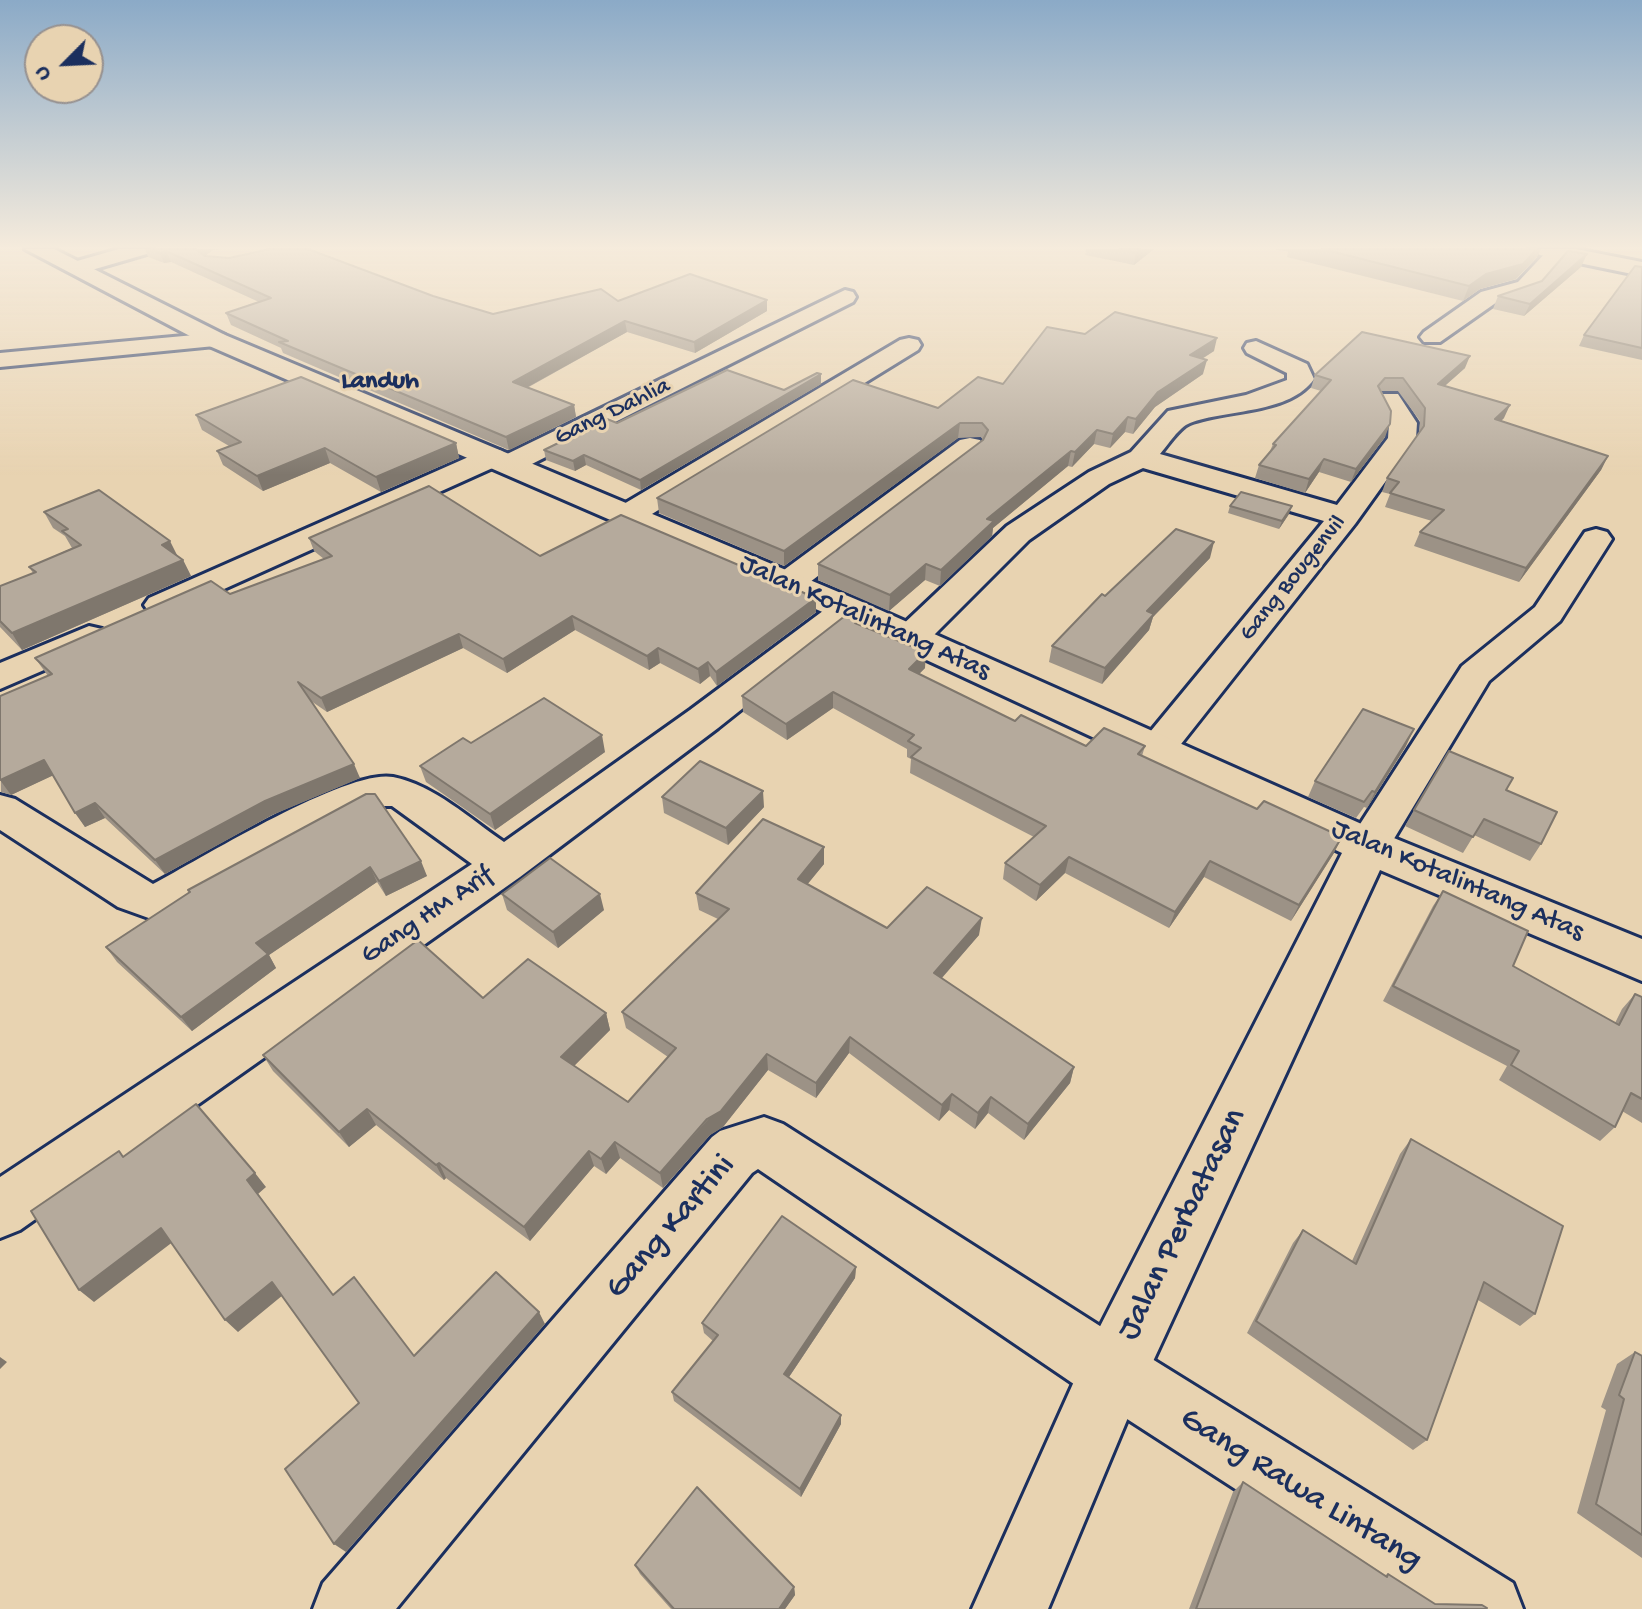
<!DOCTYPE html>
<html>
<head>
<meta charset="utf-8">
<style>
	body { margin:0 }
	#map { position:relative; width:1642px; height:1609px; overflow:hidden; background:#e8d3b1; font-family:"Gochi Hand",sans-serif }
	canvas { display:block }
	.north { position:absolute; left:24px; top:24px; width:80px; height:80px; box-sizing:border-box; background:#e8d3b1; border:2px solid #969190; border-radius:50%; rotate:246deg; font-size:22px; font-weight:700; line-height:32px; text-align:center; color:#1b2f5e }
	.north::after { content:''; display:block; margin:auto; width:28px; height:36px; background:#1b2f5e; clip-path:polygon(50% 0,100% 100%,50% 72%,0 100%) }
</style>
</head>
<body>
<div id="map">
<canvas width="1642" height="1609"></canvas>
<div class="north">U</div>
</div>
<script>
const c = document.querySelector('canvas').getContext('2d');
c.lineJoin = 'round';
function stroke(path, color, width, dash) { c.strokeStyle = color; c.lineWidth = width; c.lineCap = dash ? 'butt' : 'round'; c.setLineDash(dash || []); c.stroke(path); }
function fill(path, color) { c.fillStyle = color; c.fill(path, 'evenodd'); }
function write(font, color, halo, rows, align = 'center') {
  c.font = font + ' "Gochi Hand",sans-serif'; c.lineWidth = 6; c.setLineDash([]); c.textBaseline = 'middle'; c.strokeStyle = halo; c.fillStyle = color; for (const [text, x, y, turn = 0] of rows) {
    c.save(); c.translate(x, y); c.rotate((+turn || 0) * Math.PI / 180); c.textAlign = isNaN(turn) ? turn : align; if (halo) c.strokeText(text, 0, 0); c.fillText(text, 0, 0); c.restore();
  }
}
const minor = new Path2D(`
	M119 249H153L150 253 78 274 67 268 70 263Z
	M1549 249H1565L1567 253 1534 292 1497 302 1440 342H1424L1420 337 1424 332 1481 292 1518 282Z
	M845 290 853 292 856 297 853 302 520 470 510 473 500 470 497 466 173 612 161 615 149 612 144 605 149 598 482 451 492 448 502 451 505 455Z
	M216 333 225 335 228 340 225 345 0 367V353Z
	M909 338 918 340 921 345 918 350 639 522 628 524 617 522 613 515 617 508 900 340Z
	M1256 341 1307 364 1314 379C1290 414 1227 409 1190 423 1179 427 1168 445 1160 454L1337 505 1388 438 1389 423 1376 400 1380 394H1398L1417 423 1416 439 1355 524 1170 758 1156 762 1142 758 1136 749 1324 521 1143 468 1109 484 1029 540 923 646 910 649 897 646 892 638 897 630 1007 526 1089 472 1131 452 1168 411 1246 395 1287 380V373L1247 353 1244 348 1247 343Z
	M970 438 980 440 984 446 980 452 797 592 785 595 773 592 768 585 773 578 960 440Z
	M1596 529 1607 532 1612 539 1560 621 1489 681 1383 857 1368 862 1353 857 1346 846 1353 835 1462 666 1535 607 1585 532Z
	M847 599 859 602 864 609 859 616 718 728 520 877 20 1230 0 1238V1177L472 864 392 806H371L173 915 157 921 118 907 0 830V795L15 799 153 884C200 859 348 768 393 777 434 785 470 819 504 842L690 710 835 602Z
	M89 626 102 629 107 637 102 645 0 689V663Z
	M764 1117 783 1124 1136 1349 1513 1583 1523 1609H1421L1090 1395 758 1169 752 1173 396 1609H313L323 1583 712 1137 720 1131Z`);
const tertiary = new Path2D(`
	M25 249H54L225 335 860 601 1384 834 1642 939V981L1380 870 1137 1396 1048 1609H972L1089 1348 1342 853 834 617 207 345Z`);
const secondary = new Path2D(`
	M1529 249H1576L1642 262V276L1540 255Z`);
stroke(minor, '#1b2f5e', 6);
stroke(tertiary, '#1b2f5e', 6);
stroke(secondary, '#1b2f5e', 6);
fill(minor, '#e8d3b1');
fill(tertiary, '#e8d3b1');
fill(secondary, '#e8d3b1');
fill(new Path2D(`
	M145 249H222L213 250 205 256 433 296 493 314 618 301 767 311 695 353 627 332 527 388 574 405 576 417 509 450 283 353 281 348 231 325 226 313 259 302 171 262 164 263 148 257Z
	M1086 249H1154L1134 265 1085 255Z
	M1274 249H1541L1537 257 1516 279 1480 289 1463 301 1287 257 1288 252Z
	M1581 267 1524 316 1493 309 1498 296Z
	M1642 267V360L1579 346 1584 335Z
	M1085 334 1214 351 1202 359 1203 374 1155 407 1133 434 1125 432 1110 448 1094 444 1072 467 1068 466 993 528 992 536 940 586 925 580 889 611 818 580V564L983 440 981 437 958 438 784 566 659 513 657 498 938 408 1003 384Z
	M1465 368 1445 386 1504 418 1501 421 1608 456 1601 470 1519 582 1414 546 1420 532 1432 521 1385 507 1390 494 1382 492 1387 478 1419 433 1420 421 1398 391H1381L1385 437 1351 482 1319 472 1305 493 1255 478 1259 465 1270 451 1273 444 1321 391 1311 388 1315 375Z
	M821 384 641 490 586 465 575 471 546 460 544 450 617 423Z
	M196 415 456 443 459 458 381 492 330 463 263 491 223 465 217 451 229 446 202 430Z
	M1230 506 1289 514 1279 529 1228 513Z
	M44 512 177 555 183 560 191 576 22 650 0 627V586L33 573 29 567 72 548 65 536 53 528Z
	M309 538 540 556 816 598V612L717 686 710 676 700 684 660 663 649 670 575 630 507 673 463 648 327 712 311 701 360 778 272 815 165 874 105 818 85 827 53 775 11 795 1 792 0 696 48 676 35 658 230 594 324 559 314 551Z
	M1210 558 1153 617 1149 630 1102 684 1049 662 1052 646 1105 596Z
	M862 618V626L925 668 919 674 1015 721 1086 746H1145L1142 756 1334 853 1291 921 1204 877 1169 928 1065 873 1036 901 1003 879 1005 863 1034 837 910 773 911 759 907 757V749L833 708 787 740 743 712 742 696Z
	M471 743 605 752 495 830 426 782 420 766Z
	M1406 746 1367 808 1364 807 1356 818 1308 797 1315 781Z
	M1506 790 1541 844 1530 861 1474 835 1463 853 1405 826 1414 810Z
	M366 794 427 876 386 896 377 882 269 955 276 968 192 1031 117 962 106 947Z
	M662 797 764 807 728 845 664 813Z
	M824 847V864L807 884 887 928 979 935 942 978 1074 1067 1070 1083 1024 1140 988 1113 975 1129 949 1110 939 1121 849 1053 816 1098 768 1070 723 1127 710 1135 663 1188 620 1158 606 1174 594 1166 530 1241 446 1178 444 1180 376 1125 349 1147 273 1071 263 1055 483 998 606 1013 610 1030 574 1066 628 1102 668 1057 626 1028 622 1012 718 919 699 910 696 893Z
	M1443 891 1513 966 1615 1023 1622 1009 1635 994 1642 997V1123L1622 1111 1615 1127 1600 1141 1499 1080 1507 1066 1383 1001 1433 906Z
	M502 894 604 910 558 948 507 910Z
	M1411 1139 1535 1314 1520 1326 1478 1300 1427 1440 1413 1450 1247 1333 1293 1243 1303 1230 1352 1261 1400 1154Z
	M856 1267 855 1278 789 1377 841 1415V1424L801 1497 674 1401 672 1392 713 1341 704 1333 702 1323Z
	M1635 1352 1642 1356V1558L1577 1513 1606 1410 1601 1407 1617 1364Z
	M1243 1482 1385 1575 1388 1574 1435 1604 1486 1609H1189L1233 1492Z
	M635 1565 794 1587 795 1595 785 1609H671L640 1574Z`), '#9c9286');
fill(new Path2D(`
	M195 249H212L213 250 199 260Z
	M1140 249H1154L1134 265 1136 253Z
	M1537 249H1541L1537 257 1516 279 1480 289 1463 301 1469 286 1486 274Z
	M166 251 171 262 164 263 160 253Z
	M1587 254 1581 267 1524 316 1530 304Z
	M767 300V311L695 353 694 342Z
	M625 321 627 332 515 394 513 382Z
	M1217 338 1214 351 1187 368 1190 355Z
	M1470 356 1465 368 1433 396 1438 384Z
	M1207 360 1203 374 1155 407 1133 434 1136 419 1158 392Z
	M821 374V384L641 490 640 480Z
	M574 405 576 417 509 450 506 437Z
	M1510 405 1504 418 1489 432 1495 419Z
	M1128 417 1125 432 1110 448 1113 434Z
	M960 423 958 438 784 566V551Z
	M1390 424 1385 437 1351 482 1356 469Z
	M1097 430 1094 444 1072 467 1075 452Z
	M456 443 459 458 381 492 376 477Z
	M325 448 330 463 263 491 257 476Z
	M1071 451 1068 466 993 528 992 536 940 586 941 570 987 519Z
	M584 455 586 465 575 471 573 461Z
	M1608 456 1601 470 1519 582 1526 568Z
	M1324 459 1319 472 1305 493 1309 479Z
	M1292 506 1289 514 1279 529 1282 521Z
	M170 541 178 557 162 545Z
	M1214 542 1210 558 1153 617 1149 630 1102 684 1105 668 1147 611Z
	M183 560 191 576 22 650 12 633Z
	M926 564 925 580 889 611 890 595Z
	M816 598V612L717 686 716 672Z
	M572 616 575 630 507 673 503 659Z
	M862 618V633L855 623Z
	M459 634 463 648 327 712 321 698Z
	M658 648 660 663 649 670 647 656Z
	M926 652 925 668 908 685 909 669Z
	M708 662 710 676 700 684 698 669Z
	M833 692V708L787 740 786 724Z
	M1414 729 1406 746 1367 808 1375 792Z
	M602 735 605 752 495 830 490 814Z
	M44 760 54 775 11 795 0 780Z
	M354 764 360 778 272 815 165 874 155 860 265 801Z
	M763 791 764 807 728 845 726 828Z
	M95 803 105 818 85 827 75 813Z
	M1342 837 1334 853 1291 921 1299 905Z
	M824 847V864L798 896V879Z
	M1069 857 1065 873 1036 901 1040 885Z
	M421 861 427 876 386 896 379 881Z
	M1210 861 1204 877 1169 928 1175 912Z
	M370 867 377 882 269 955 276 968 192 1031 181 1017 256 943Z
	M600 894 604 910 558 948 553 932Z
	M982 918 979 935 932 989 934 973Z
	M606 1013 610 1030 566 1074 561 1057Z
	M850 1037 849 1053 816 1098V1083Z
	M767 1054 768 1070 723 1127 710 1135 663 1188 660 1173Z
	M1074 1067 1070 1083 1024 1140 1028 1124Z
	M952 1094 949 1110 939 1121 942 1105Z
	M991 1097 988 1113 975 1129 978 1113Z
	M367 1109 376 1125 349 1147 339 1132Z
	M615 1142 620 1158 606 1174 601 1159Z
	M589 1151 594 1166 530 1241 524 1227Z
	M439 1163 446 1178 444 1180 436 1165Z
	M255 1173 266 1187 258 1194 343 1307 247 1180Z
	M161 1228 174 1241 94 1302 79 1290Z
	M856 1267 855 1278 785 1383 784 1374Z
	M272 1282 283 1295 238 1332 225 1320Z
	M539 1312 545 1324 346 1552 334 1544Z
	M0 1357 7 1362 0 1369Z
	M841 1415V1424L801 1497 800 1489Z
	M794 1587 795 1595 785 1609H779Z`), '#7f776d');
const building = new Path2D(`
	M152 249H195L205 256 229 258 270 249H308L433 296 493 314 601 289 618 301 690 274 767 300 694 342 625 321 513 382 574 405 506 437 279 342 288 341 226 313 271 298 166 251 160 253Z
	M1120 249H1140L1136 253Z
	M1322 249H1537L1523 264 1486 274 1469 286Z
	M1568 251 1587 254 1530 304 1498 296 1542 281Z
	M1635 266 1642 267V348L1584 335Z
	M1115 312 1217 338 1190 355 1207 360 1158 392 1136 419 1128 417 1113 434 1097 430 1075 452 1071 451 987 519 994 521 941 570 926 564 890 595 818 564 983 440 988 430 982 423H960L784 551 657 498 853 380 938 408 978 377 1003 384 1047 327 1085 334Z
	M1362 332 1470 356 1438 384 1510 405 1495 419 1608 456 1526 568 1420 532 1444 510 1390 493 1399 482 1387 478 1424 426 1425 408 1403 378H1385L1378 386 1391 411 1390 424 1356 469 1324 459 1309 479 1259 465 1276 445 1273 444 1331 380 1315 375Z
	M727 370 784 390 817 373 821 374 640 480 584 455 573 461 544 450 607 419 617 423Z
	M301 377 456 443 376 477 325 448 257 476 217 451 241 442 196 415Z
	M429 486 540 556 621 515 816 598 716 672 708 662 698 669 658 648 647 656 572 616 503 659 459 634 321 698 298 682 354 764 265 801 155 860 95 803 75 813 44 760 0 780V696L52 674 35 658 211 581 230 594 332 556 309 538Z
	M99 490 170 541 162 545 183 560 12 633 0 621V586L36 572 29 567 81 545 62 531 68 529 44 512Z
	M1241 492 1292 506 1282 521 1230 506Z
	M1176 529 1214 542 1147 611 1154 614 1105 668 1052 646 1102 594 1105 596Z
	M850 612 862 618 855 623 926 652 909 669 1015 721 1021 715 1086 746 1104 728 1145 746 1138 754 1257 809 1264 801 1342 837 1299 905 1210 861 1175 912 1069 857 1040 885 1005 863 1046 826 911 757 921 748 908 741 914 735 833 692 786 724 742 696Z
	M544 698 602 735 490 814 420 766 463 738 471 743Z
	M1363 709 1414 729 1375 792 1372 791 1364 802 1315 781Z
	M1449 751 1513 778 1506 790 1557 812 1541 844 1484 819 1473 837 1414 810Z
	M700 761 763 791 726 828 662 797Z
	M366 794H375L421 861 379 881 370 867 256 943 268 954 181 1017 106 947 190 892 188 890Z
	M763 819 824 847 798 879 887 928 927 887 982 918 934 973 1074 1067 1028 1124 991 1097 978 1113 952 1094 942 1105 850 1037 816 1083 767 1054 721 1111 707 1119 660 1173 615 1142 601 1159 589 1151 524 1227 439 1163 436 1165 367 1109 339 1132 263 1055 418 940 483 998 528 959 606 1013 561 1057 628 1102 676 1048 622 1012 729 909 696 893Z
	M550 858 600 894 553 932 502 894Z
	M1443 891 1528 931 1513 966 1619 1025 1635 994 1642 997V1099L1631 1093 1615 1127 1511 1065 1519 1051 1393 986Z
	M196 1104 255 1173 247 1180 333 1295 354 1277 414 1356 496 1272 539 1312 334 1544 285 1469 359 1403 272 1282 225 1320 161 1228 79 1290 31 1211 119 1151 123 1157Z
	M1411 1139 1563 1226 1535 1314 1484 1282 1427 1440 1256 1321 1303 1230 1356 1264Z
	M782 1216 856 1267 784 1374 841 1415 800 1489 672 1392 718 1335 702 1323Z
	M1635 1352 1642 1356V1535L1596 1504 1624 1399 1619 1395Z
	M1243 1482 1387 1577 1388 1574 1435 1604 1482 1605 1487 1608 1486 1609H1196Z
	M697 1487 794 1587 779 1609H674L635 1565Z`);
fill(building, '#b5aa9c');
stroke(building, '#7f776d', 2);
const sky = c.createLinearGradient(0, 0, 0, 475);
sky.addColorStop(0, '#8baac7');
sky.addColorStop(0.52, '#f5ebdc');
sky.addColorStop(1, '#f5ebdc00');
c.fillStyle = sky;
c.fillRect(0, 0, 1642, 475);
write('24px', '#1b2f5e', '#e8d3b1', [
	["Gang Dahlia",613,413,-26],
	["Gang Bougenvil",1294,579,-51]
]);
write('bold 26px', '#1b2f5e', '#e8d3b1', [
	["Landuh",380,383]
]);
write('28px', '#1b2f5e', '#e8d3b1', [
	["Jalan Kotalintang Atas",864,619,24],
	["Jalan Kotalintang Atas",1457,882,23],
	["Gang HM Arif",428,917,-34]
]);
write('34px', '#1b2f5e', '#e8d3b1', [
	["Jalan Perbatasan",1184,1225,-64],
	["Gang Kartini",672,1228,-49],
	["Gang Rawa Lintang",1300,1491,32]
]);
</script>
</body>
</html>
